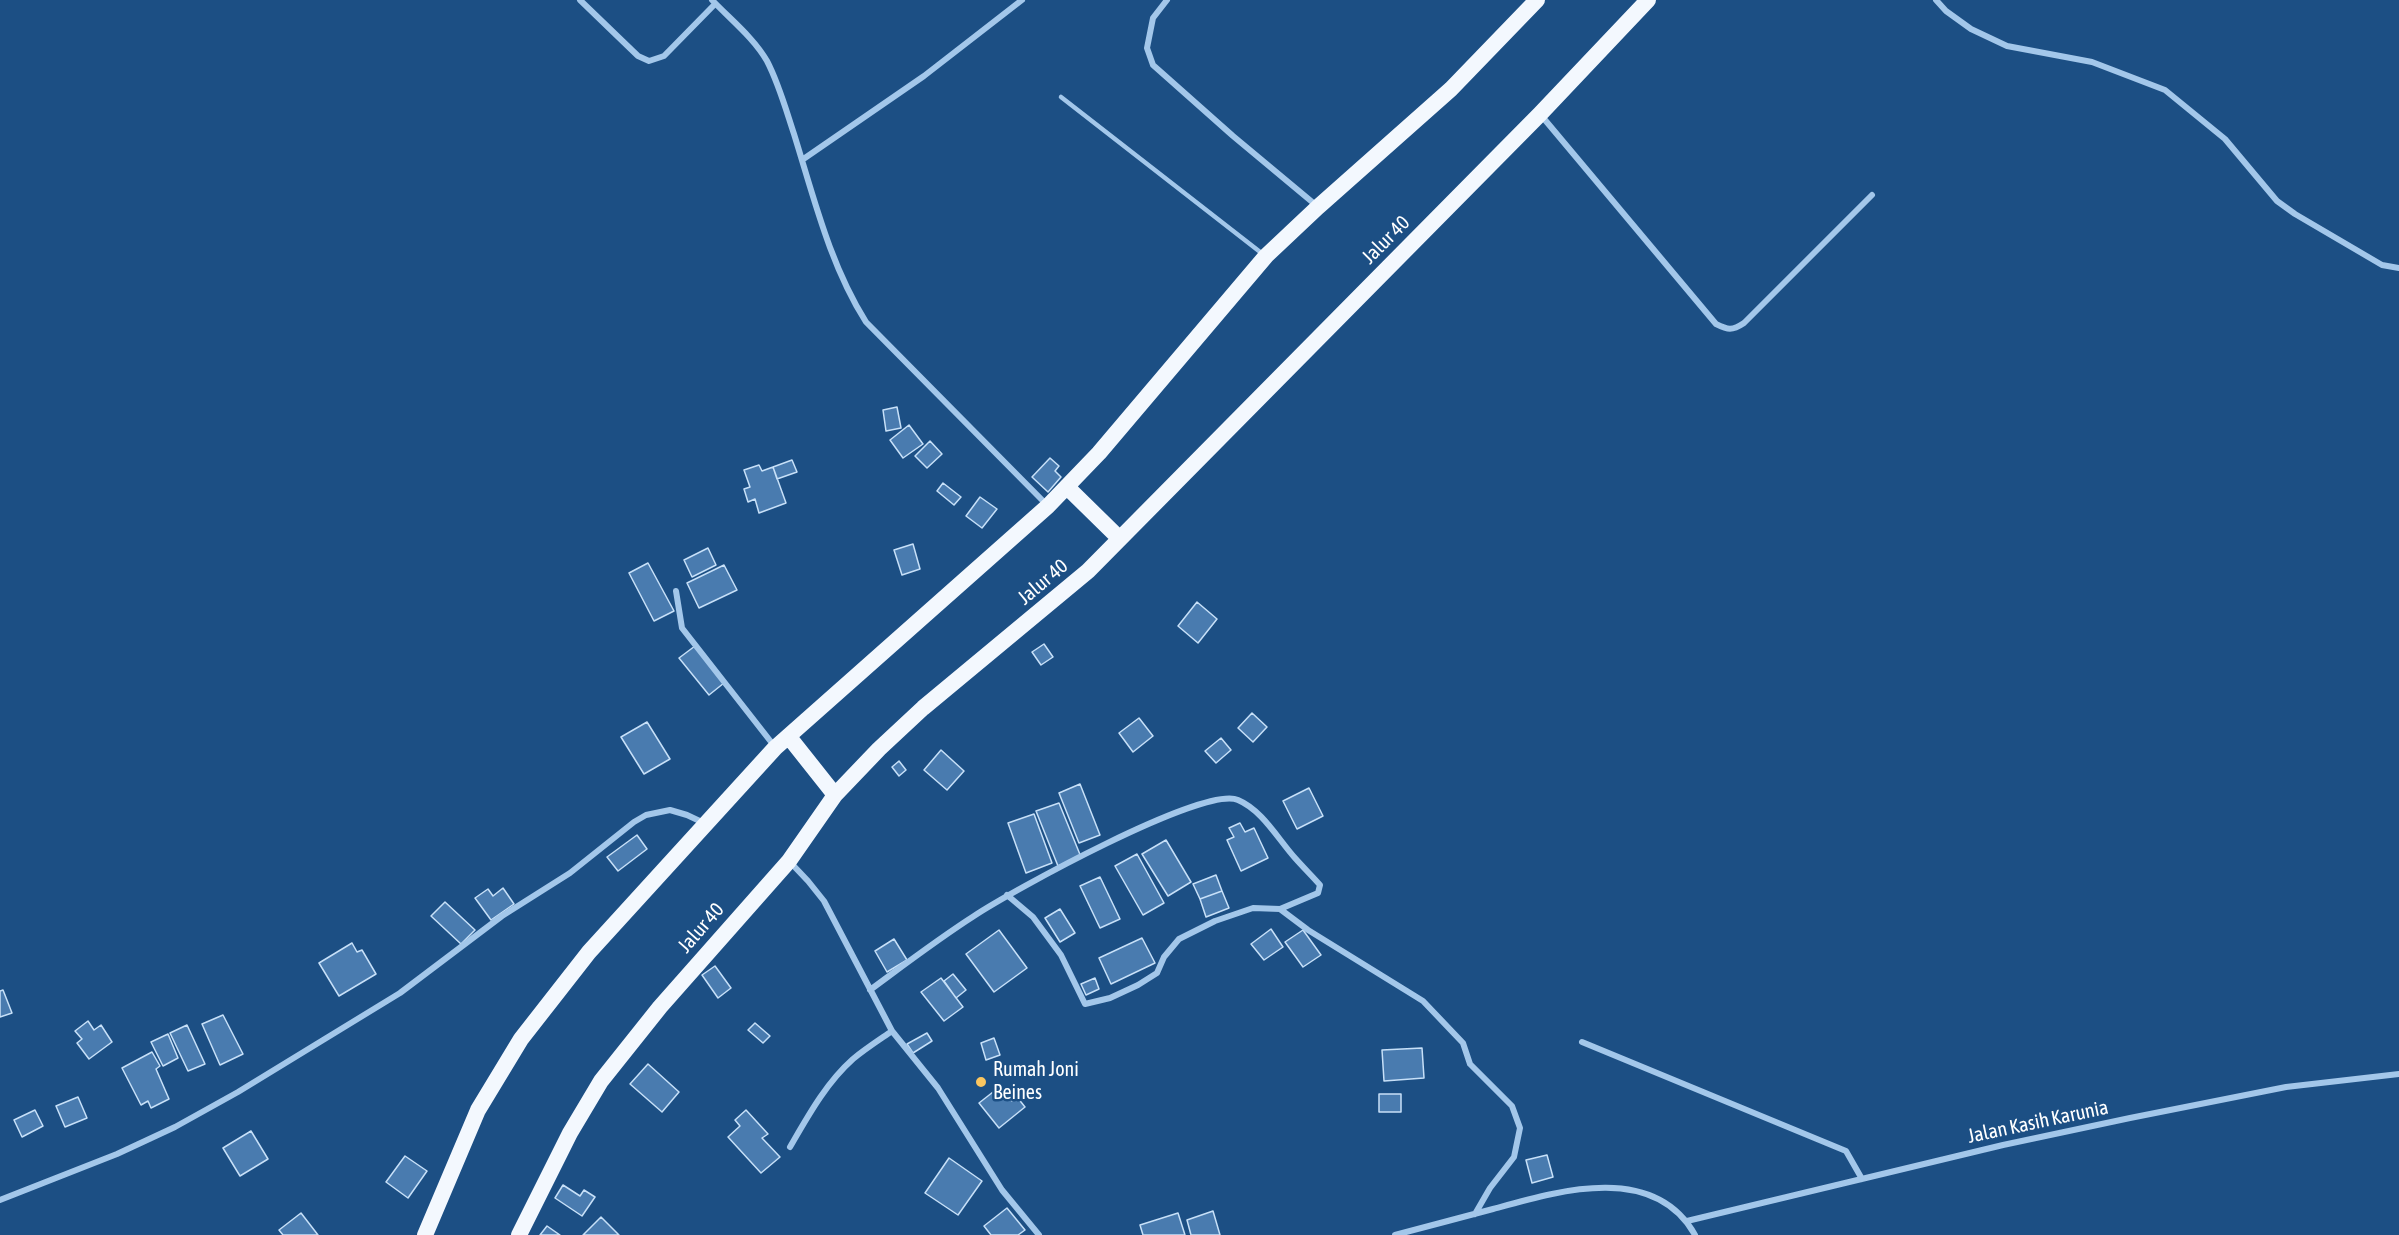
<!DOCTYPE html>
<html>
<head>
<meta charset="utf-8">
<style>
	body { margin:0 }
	canvas { display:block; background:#1c4f84 }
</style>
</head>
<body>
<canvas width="2399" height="1235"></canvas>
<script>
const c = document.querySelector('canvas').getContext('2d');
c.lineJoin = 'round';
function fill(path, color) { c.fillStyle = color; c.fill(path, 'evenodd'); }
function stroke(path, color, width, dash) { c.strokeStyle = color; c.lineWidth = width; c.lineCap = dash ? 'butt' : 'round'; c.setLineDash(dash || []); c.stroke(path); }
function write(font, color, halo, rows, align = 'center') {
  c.font = font + ' "Asap Condensed",sans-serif'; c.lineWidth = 5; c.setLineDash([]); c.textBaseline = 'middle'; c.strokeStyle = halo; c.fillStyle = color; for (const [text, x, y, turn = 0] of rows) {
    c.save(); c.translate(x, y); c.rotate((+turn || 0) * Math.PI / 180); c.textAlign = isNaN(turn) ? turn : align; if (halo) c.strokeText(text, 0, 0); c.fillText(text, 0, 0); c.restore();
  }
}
const building = new Path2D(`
	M897 407 901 428 886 431 883 410Z
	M909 425 923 444 903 458 890 440Z
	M930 441 942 454 927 468 915 456Z
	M1050 458 1059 466 1055 471 1061 477 1048 492 1032 477Z
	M792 460 797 472 777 479 773 467Z
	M759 465 762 471 773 467 786 503 759 513 755 499 748 502 744 489 750 487 744 470Z
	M943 483 961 497 954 505 937 491Z
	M980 497 997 509 982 528 966 516Z
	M913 544 920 569 902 575 894 550Z
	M708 548 716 565 692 577 684 560Z
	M648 563 674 611 654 621 629 573Z
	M724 565 737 590 699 608 687 583Z
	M1197 602 1217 619 1198 643 1178 626Z
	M1044 644 1053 657 1041 665 1032 652Z
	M695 646 724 683 709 695 679 658Z
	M1252 713 1267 727 1253 742 1238 728Z
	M1139 718 1153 736 1133 752 1119 733Z
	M647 722 670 759 644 774 621 737Z
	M1221 738 1231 750 1216 763 1205 751Z
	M941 750 964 771 947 790 924 770Z
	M899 761 906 770 899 776 892 767Z
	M1080 784 1100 835 1079 843 1059 793Z
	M1309 788 1323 816 1297 829 1283 801Z
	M1059 803 1081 857 1058 866 1036 811Z
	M1034 814 1052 863 1026 873 1008 823Z
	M1240 823 1245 832 1254 828 1268 858 1241 871 1227 840 1234 837 1229 828Z
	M637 835 647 849 618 871 607 857Z
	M1166 840 1191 882 1168 896 1142 854Z
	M1137 854 1164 903 1143 915 1115 866Z
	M1216 875 1222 891 1200 899 1193 884Z
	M1100 877 1120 919 1100 928 1080 886Z
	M503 888 514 904 491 920 475 898 488 889 493 896Z
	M1222 891 1229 908 1206 917 1200 899Z
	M445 902 475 930 461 944 431 916Z
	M1060 909 1075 933 1060 942 1045 918Z
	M1271 929 1283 947 1264 960 1251 944Z
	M999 930 1027 968 994 992 966 954Z
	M1303 930 1321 955 1303 967 1285 942Z
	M1142 938 1155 963 1111 984 1099 958Z
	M894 939 907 960 887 972 875 951Z
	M352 943 357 952 362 950 376 974 339 996 319 963Z
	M715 966 731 988 718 998 702 975Z
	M953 974 966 990 956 998 944 981Z
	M941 978 963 1007 944 1021 921 992Z
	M1095 978 1099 989 1086 995 1081 984Z
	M3 990 12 1013 0 1017V991Z
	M223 1015 243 1054 220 1065 202 1024Z
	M88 1021 94 1030 101 1025 112 1042 89 1059 77 1043 82 1039 75 1031Z
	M755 1023 770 1036 763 1043 748 1030Z
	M187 1025 205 1064 188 1071 170 1033Z
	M927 1033 932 1041 913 1053 907 1044Z
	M168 1034 178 1058 163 1066 151 1042Z
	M994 1038 1000 1055 986 1060 981 1043Z
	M1422 1048 1424 1078 1384 1081 1382 1050Z
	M152 1052 160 1066 156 1069 169 1099 151 1108 148 1101 141 1105 122 1068Z
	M648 1064 679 1092 662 1112 630 1084Z
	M1005 1091 1012 1101 1017 1097 1025 1107 999 1128 979 1103 993 1092 997 1097Z
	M1379 1094H1401V1112H1379Z
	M78 1097 87 1118 65 1127 56 1106Z
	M35 1110 43 1126 22 1137 14 1120Z
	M746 1110 768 1134 762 1138 780 1157 761 1173 728 1137 740 1126 735 1120Z
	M251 1131 268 1159 240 1176 223 1148Z
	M1547 1155 1553 1177 1532 1183 1526 1160Z
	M405 1156 427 1171 408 1198 386 1182Z
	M949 1158 982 1181 958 1215 925 1193Z
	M563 1185 580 1196 584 1190 595 1197 582 1216 555 1198Z
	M1007 1208 1025 1230 1018 1235H991L984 1226Z
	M1213 1211 1220 1235H1191L1187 1220Z
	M301 1213 318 1235H283L279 1230Z
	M1178 1213 1185 1235H1143L1140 1225Z
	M601 1217 619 1235H583Z
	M547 1226 560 1235H540Z`);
fill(building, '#497baf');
stroke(building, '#c7e0f8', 1.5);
stroke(new Path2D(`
	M1061 97 1264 255`), '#a3c7ea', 4.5);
stroke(new Path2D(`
	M580 0 638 56 649 61 664 56 715 4
	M712 0C730 19 754 38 767 61 779 84 786 110 794 134 814 198 830 265 866 322L1048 506
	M1167 0 1153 18 1147 48 1153 65 1233 136 1317 206
	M1936 0 1946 11 1971 29 2007 46 2092 62 2165 90 2225 139 2277 201 2295 214 2382 265 2399 268
	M1540 114 1716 324C1728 330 1732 331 1744 323L1872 195
	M802 160 924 76 1022 0
	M676 591 682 628 775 747
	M790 862 808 881 824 901 892 1031 938 1088 1002 1190 1039 1235
	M1007 895 1033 917 1061 955 1085 1004 1110 998 1138 985 1157 973 1164 957 1179 939 1215 921 1253 908 1280 909 1308 930 1423 1001 1463 1043 1470 1064 1512 1106 1520 1128 1514 1157 1490 1188 1475 1214
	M870 990C904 965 938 939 974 916 1010 892 1204 785 1238 800 1262 810 1278 839 1295 858 1303 867 1312 876 1320 885L1318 893 1280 909
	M1582 1042 1846 1151 1862 1179
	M790 1147C808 1116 826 1083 853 1059 865 1049 879 1040 892 1031
	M0 1200 117 1154 175 1127 238 1092 400 993 502 916 570 873 634 822 646 815 670 810 687 815 706 824
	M1687 1221 2003 1145 2130 1118 2286 1087 2399 1074
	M1395 1235C1428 1226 1460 1218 1493 1209 1558 1191 1654 1162 1695 1235`), '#a3c7ea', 6);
stroke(new Path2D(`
	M1067 487 1120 539
	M789 737 835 795
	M425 1235 478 1110 521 1039 589 952 775 748 1048 506 1099 453 1266 256 1318 207 1451 89 1537 0
	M519 1235 570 1133 601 1081 660 1007 789 861 835 795 879 749 923 708 1088 571 1540 114 1648 0`), '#f3f8fe', 16);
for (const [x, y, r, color] of [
	[981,1082,6,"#fbc660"]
]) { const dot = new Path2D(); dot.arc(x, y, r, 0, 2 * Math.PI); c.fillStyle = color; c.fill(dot); stroke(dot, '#1c4f84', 2); }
write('20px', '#fff', '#1c4f84', [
	["Jalur 40",1386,240,-45],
	["Jalur 40",1043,582,-40],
	["Jalur 40",701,928,-49],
	["Jalan Kasih Karunia",2038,1122,-12]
]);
write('20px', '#fff', '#1c4f84', [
	["Rumah Joni",993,1070],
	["Beines",993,1093]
], 'left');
</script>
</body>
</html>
